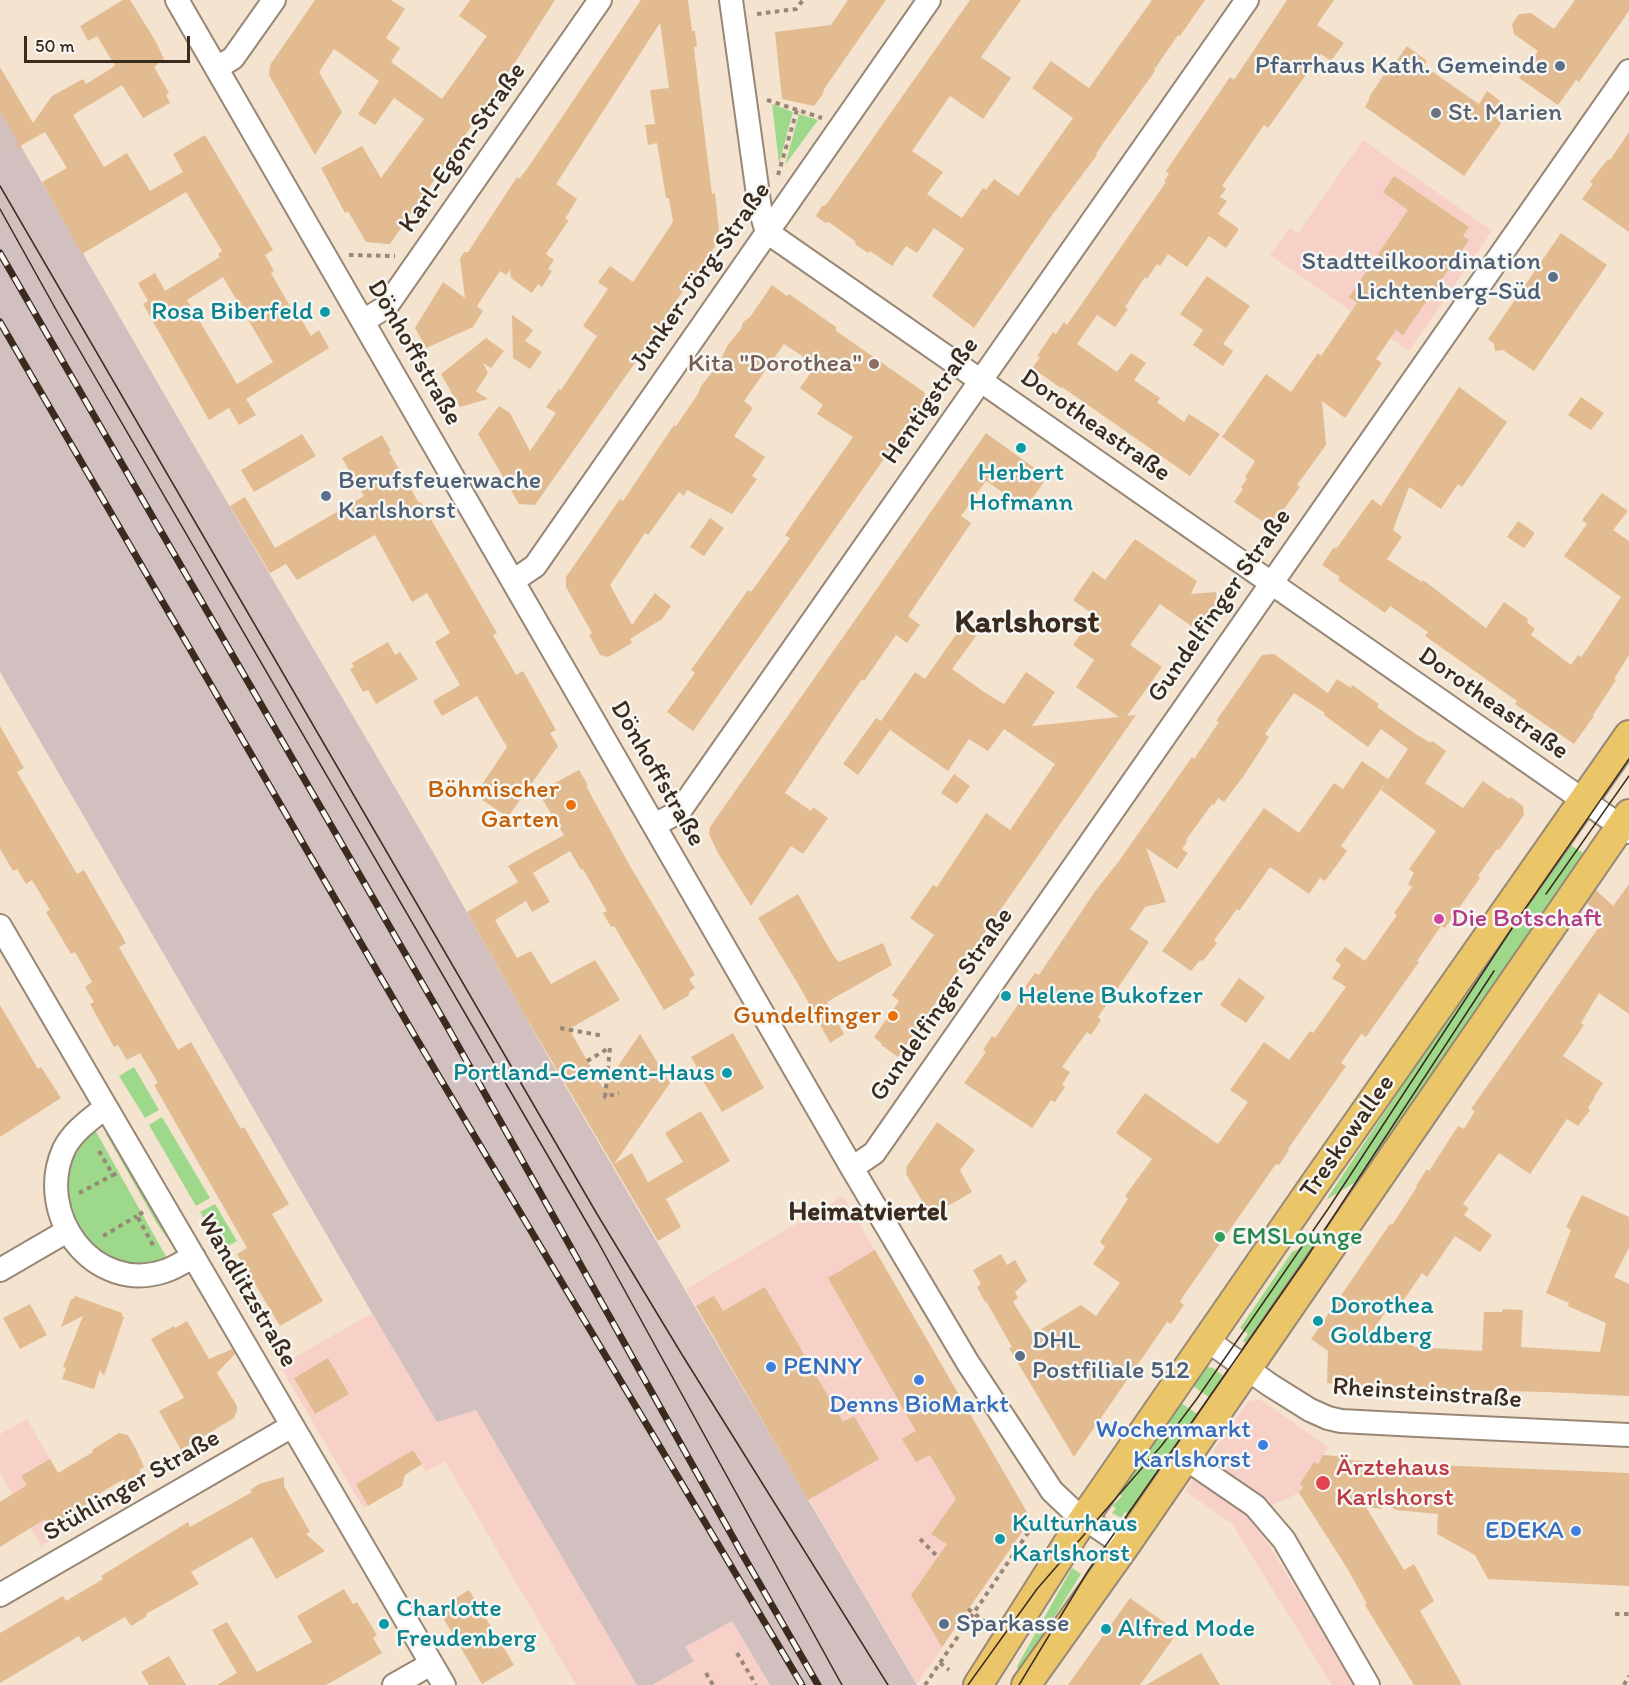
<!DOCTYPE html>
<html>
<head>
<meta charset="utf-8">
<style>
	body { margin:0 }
	#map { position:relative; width:1629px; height:1685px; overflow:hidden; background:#f4e4cf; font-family:Itim,sans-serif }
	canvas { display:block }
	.scale { position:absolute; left:24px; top:36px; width:166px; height:27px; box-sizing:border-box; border:3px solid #3b2a1e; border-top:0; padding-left:8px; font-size:18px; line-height:21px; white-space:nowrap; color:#3b2a1e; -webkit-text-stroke:4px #f6f6f2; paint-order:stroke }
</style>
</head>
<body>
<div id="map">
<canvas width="1629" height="1685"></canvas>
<div class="scale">50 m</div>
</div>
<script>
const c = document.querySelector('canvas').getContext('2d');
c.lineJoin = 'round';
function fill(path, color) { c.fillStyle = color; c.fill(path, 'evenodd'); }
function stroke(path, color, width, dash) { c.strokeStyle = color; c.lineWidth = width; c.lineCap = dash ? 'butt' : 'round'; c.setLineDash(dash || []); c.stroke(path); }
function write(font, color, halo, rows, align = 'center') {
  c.font = font + ' Itim,sans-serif'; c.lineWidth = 5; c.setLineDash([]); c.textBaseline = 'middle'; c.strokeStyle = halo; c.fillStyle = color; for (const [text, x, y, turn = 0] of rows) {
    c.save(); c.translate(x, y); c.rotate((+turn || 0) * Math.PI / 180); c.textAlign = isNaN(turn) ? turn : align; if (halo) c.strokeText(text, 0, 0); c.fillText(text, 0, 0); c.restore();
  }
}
fill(new Path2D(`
	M1363 140 1492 231 1409 351 1270 255 1290 228 1298 233Z
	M843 1196 1031 1519 917 1684 686 1289Z
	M372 1313 437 1421 476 1410 637 1685H576L445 1461 426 1472 421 1465 405 1475 402 1486 363 1508 280 1366Z
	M1257 1400H1261L1328 1447 1318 1464 1314 1462 1299 1493 1250 1515 1355 1685H1332L1232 1524 1185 1491 1248 1401Z
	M27 1419 85 1520 41 1546 0 1473V1434Z
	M732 1621 770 1685H652L693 1661 684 1647Z`), '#f7d1c8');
fill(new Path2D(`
	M0 110 196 449 433 852 550 1060 917 1685H770L732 1621 685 1647 694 1661 652 1685H637L476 1410 437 1422 372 1313 0 672Z`), '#d2bfc0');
fill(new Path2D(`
	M772 104 793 112 779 163Z
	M799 114 818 120 785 165Z
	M1566 842 1583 853 1367 1175 1326 1200Z
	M134 1067 159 1110 145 1118 119 1076Z
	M162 1117 210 1198 196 1206 149 1125Z
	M95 1130 168 1260 144 1268 111 1261 74 1228 64 1181 75 1152Z
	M107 1130 175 1247 174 1248 156 1222 106 1134Z
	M215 1204 237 1241 222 1249 200 1212Z
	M1328 1233 1250 1346 1243 1341 1248 1334 1240 1328 1292 1252Z
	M1207 1367 1213 1368 1228 1379 1213 1400 1190 1384 1203 1368Z
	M1178 1401 1199 1415 1130 1515 1125 1512 1121 1518 1112 1513 1116 1508 1112 1506 1122 1496 1118 1492Z
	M1072 1568 1081 1574 1019 1674 1017 1667 1020 1661Z`), '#9ed88b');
fill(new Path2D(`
	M123 0H130L155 40 164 59 154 67 169 93 166 95 170 103 143 118 122 85 73 115 104 167 127 153 150 191 183 172 173 154 205 135 273 250 265 255 274 271 271 273 298 320 301 319 311 336 319 330 329 348 246 399 256 415 239 425 229 408 209 420 143 304 148 301 138 283 155 273 165 291 220 257 218 254 222 251 186 192 82 254 42 182 67 168 45 132 13 150 18 143 0 111V67L33 123 52 96 83 79 86 84 115 66 97 36 88 41 80 26ZM223 277 273 362 237 384 187 300Z
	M315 0H391L405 9 386 38 400 48 391 62 442 99 487 36 459 16 470 0H555L512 67 390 244 366 242 348 211 345 213 321 168 362 146 381 178 424 119 394 98 375 125 358 114 379 81 334 49 319 72 342 112 315 155 269 75 270 65Z
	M641 0H688L692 31H695L697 47H694L695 57 712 194 715 193 719 230 716 245 669 311 671 314 663 327 661 326 535 505 519 504 478 434 499 406 510 413 530 451 556 413 546 407 559 389 561 390 597 336 583 326 608 289 598 282 610 266 633 282 673 222 669 198H666L657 143 648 145 645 125 655 124 650 90 669 88 660 23 556 184 577 199 565 219 569 220 546 254 554 260 548 269 552 271 542 287 538 284 532 293 511 278 510 270 506 275 500 271 477 306 483 311 473 327 426 348 415 328 443 282 465 298 460 259 464 252H468L517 177 519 179 527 169Z
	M848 0H886L824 89 823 94 814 106 782 99 775 32 831 25Z
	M970 0H1021L981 57 1011 78 983 119 950 96 912 151 943 172 927 194 962 218 983 188 986 190 994 179 1018 196 1073 118 1032 88 1051 61 1089 88 1152 0H1205L1180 36 1178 35 1154 70 1155 71 1104 142 1096 154 1097 155 1050 218 974 328 932 296 964 249 934 228 917 253 906 246 892 266 870 251 868 253 855 244 856 242 829 222 825 223 816 216 822 206 826 205Z
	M1287 0H1334L1317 25 1344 43 1331 61 1321 54 1268 128 1264 125 1222 186 1226 189 1220 197 1227 201 1218 214 1239 229 1226 248 1209 236 1187 267 1168 254 1160 266 1157 264 1147 279 1145 277 1125 307 1128 309 1115 327 1097 315 1077 344 1117 372 1131 353 1146 363 1134 380 1160 398 1157 402 1184 422 1189 414 1220 434 1190 476 1062 387 1061 388 1032 368 1040 357 1037 356 1053 332 1056 334 1064 322 1067 325 1166 182 1164 181 1169 174 1166 171 1230 77 1234 80Z
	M1575 0H1629V11L1579 82 1576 80 1558 105 1519 78 1538 51 1514 34 1512 24 1519 14 1531 13 1554 29Z
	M1407 46 1427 61 1424 66 1479 104 1487 91 1506 105 1496 118 1502 122 1464 176 1365 107 1370 98 1369 97 1393 61 1395 63Z
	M1629 132V232L1582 199 1593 184 1590 182 1608 159 1610 160Z
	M1394 176 1469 227 1463 236 1469 240 1403 335 1396 330 1376 359 1382 363 1345 418 1322 401 1326 445 1297 485 1300 487 1279 516 1277 514 1269 526 1234 502 1243 489 1241 487 1247 479 1245 477 1255 461 1222 437 1266 374 1291 392 1318 353 1321 356 1357 303 1349 297 1408 210 1383 192Z
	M1561 233 1607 265 1534 371 1503 350 1495 351 1494 344 1488 339Z
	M1207 276 1250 306 1223 344 1233 351 1223 366 1193 345 1203 330 1180 314Z
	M772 285 787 296 789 294 836 327V331L924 392 926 399 693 731 667 712 695 673 691 670 748 590 751 592 790 538 785 535 853 437 817 414 823 405 800 388 816 365 784 344 744 401 753 408 734 436 765 457 752 476 757 479 732 514 687 490 684 496 679 492 648 535 645 533 610 585 632 625 655 593 671 606 662 619 630 639 632 643 608 657 600 655 589 635 592 633 566 587V577L620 499 623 501 674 425 676 426 698 394 701 386 719 364 727 346 741 329 743 322 750 317Z
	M512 315 533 330 525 341 542 352 530 369 513 358Z
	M486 338 504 351 491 368 483 363 488 373 476 391 488 399 460 407 441 374Z
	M1459 387 1507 422 1462 487 1458 484 1441 509 1409 487 1393 530 1402 537 1387 559 1422 582 1423 580 1486 628 1504 602 1528 619 1527 622 1535 629 1531 635 1571 665 1578 655 1581 657 1587 649 1621 597 1564 556 1587 524 1582 520 1602 493 1628 511 1613 530 1629 541V655L1614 679 1616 680 1593 715 1594 716 1574 744 1515 704 1517 701 1425 636 1428 632 1390 606 1385 613 1338 580 1340 577 1322 565 1334 547 1336 549 1372 499 1381 506Z
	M1581 397 1604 413 1591 430 1568 415Z
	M986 433 1047 477 1026 508 986 481 961 516 971 523 908 616 920 625 907 643 896 635 864 681 862 679 841 709 785 793 811 811 813 807 828 818 803 854 791 846 751 906 718 853 709 834 710 827Z
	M302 434 316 456 254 492 241 470Z
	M382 435 391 451 389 452 419 503 421 502 497 633 493 635 516 675 523 671 556 730 550 733 558 746 510 814H503L475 795 507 747 477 696 442 716 433 701 460 685 435 642 450 633 427 593 412 602 375 535 297 580 286 564 270 573 230 506 245 497 275 548 364 496 342 458Z
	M710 518 724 528 704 556 690 547Z
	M1518 521 1535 533 1524 548 1507 537Z
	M1135 539 1197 581 1191 594 1216 592 1217 604 1202 627 1199 625 1197 630 1160 604 1130 645 1162 667 1127 716 1136 715 898 1057 881 1045 882 1044 874 1037 899 1001 892 995 934 935 910 918 933 885 937 887 986 813 1010 830 1055 764 1004 729 988 751 969 739 948 771 890 730 858 775 843 764 876 718 881 721 915 672 925 679 962 626 976 636 952 669 984 692 1004 704 1026 672 1055 692 1032 726 1119 717 1076 687 1094 660 1073 645 1094 615 1073 600 1093 571 1105 580Z
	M388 642 395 655 400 652 418 679 376 704 368 690 363 692 350 669 354 667 352 663Z
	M1274 654 1328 693 1337 679 1351 688 1352 685 1379 704 1377 707 1417 735 1431 743 1432 741 1446 751 1425 783 1463 808 1483 781 1509 799 1511 797 1523 806 1524 815 1499 850 1497 849 1478 876 1480 878 1445 928 1441 926 1417 961 1419 962 1366 1037 1361 1034 1341 1063 1346 1066 1288 1149 1289 1150 1279 1165 1276 1164 1184 1295 1180 1302 1184 1305 1171 1324 1167 1322 1074 1457 1009 1348 1012 1347 986 1301 985 1302 977 1287 981 1284 973 1270 1001 1254 1007 1265 1015 1260 1027 1281 1015 1292 1018 1298 1013 1302 1033 1334 1081 1305 1096 1316 1120 1283 1093 1264 1105 1247 1100 1242 1128 1199 1125 1196 1152 1159 1116 1133 1145 1093 1218 1144 1248 1102 1230 1090 1264 1042 1289 1060 1310 1031 1313 1033 1346 987 1332 978 1341 965 1335 960 1345 947 1365 961 1397 915 1394 913 1412 887 1408 884 1414 873 1409 869 1436 831 1381 790 1408 749 1381 729 1368 747 1324 715 1325 713 1294 693 1265 734 1269 737 1243 777 1224 802 1218 798 1214 805 1212 804 1186 840 1187 842 1182 849 1188 853 1177 869 1146 848 1166 902 1145 907 1130 929 1149 942 1098 1017 1101 1020 1091 1035 1087 1032 1062 1067 1070 1072 1062 1085 1065 1087 1055 1102 1051 1100 1032 1128 964 1083 986 1052 983 1050 992 1036 995 1038 1028 990 1025 987 1035 973 1039 975 1096 890 1119 861 1192 757 1194 759 1219 722 1216 721 1262 655Z
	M0 726 24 768 17 772 77 874 84 870 126 943 119 947 178 1050 191 1042 241 1129 244 1127 289 1204 272 1214 323 1301 280 1326 237 1254 247 1248 154 1085 158 1083 140 1053 127 1060 118 1045 114 1047 90 1004 94 1002 85 987 92 982 75 952 71 954 46 912 50 910 32 880 26 884 17 869 13 871 0 849Z
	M1362 761 1388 779 1341 846 1347 851 1325 881 1320 878 1309 894 1270 867 1239 911 1237 909 1214 940 1217 943 1203 961 1200 960 1191 971 1162 951 1264 808 1299 833 1334 783 1343 789Z
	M579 770 588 785 586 786 630 866 695 975 689 979 695 988 690 991 688 996 664 1010 614 926 611 927 603 913 607 911 583 869 581 870 570 851 533 873 550 902 532 912 526 901 495 920 517 958 531 951 551 984 595 960 620 1000 569 1029 603 1088 640 1034 670 1083 614 1164 632 1153 648 1182 683 1162 665 1133 701 1111 730 1161 666 1199 681 1227 658 1241 527 1019 467 912 518 882 508 866 564 835 538 792Z
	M954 774 970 786 957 804 941 793Z
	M1629 884V1014L1599 993 1581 1023 1584 1025 1563 1056 1603 1083 1594 1097H1595L1588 1108 1590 1110 1578 1126 1567 1119 1530 1174 1499 1153 1463 1204 1469 1208 1464 1215 1492 1235 1480 1252 1455 1236 1427 1277 1422 1273 1403 1301 1396 1296 1368 1338 1400 1339V1344L1414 1345V1347L1482 1351 1484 1312H1502L1503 1309 1523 1310 1521 1347 1600 1352 1606 1323 1568 1306 1569 1303 1546 1293 1571 1230 1566 1227 1582 1195 1629 1217V1248L1614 1277 1629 1284V1396L1546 1392 1460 1390 1459 1392 1401 1386 1399 1389 1386 1387 1327 1383 1328 1351 1311 1339 1390 1224 1392 1225 1417 1187 1416 1186 1427 1169 1429 1171 1458 1126 1464 1129 1475 1111 1471 1109 1604 920 1587 903 1596 890 1613 906Z
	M798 894 833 955 839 962 883 943 892 965 827 1002 844 1034 830 1043 801 989 758 918Z
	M1239 978 1265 997 1246 1023 1220 1005Z
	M0 1005 38 1069 41 1067 61 1098 0 1137Z
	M733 1033 764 1088 722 1112 695 1068 697 1067 691 1057Z
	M937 1122 975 1150 960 1170 972 1192 931 1216 906 1174 907 1166Z
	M875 1250 1031 1519 942 1647 911 1595 947 1544 931 1534 956 1499 930 1455 916 1462 902 1439 916 1431 828 1278Z
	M765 1287 843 1422 854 1416 879 1459 808 1500 696 1306 714 1296 723 1311Z
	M75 1296 122 1313V1316L124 1317 104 1376 100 1370 94 1389 62 1379 66 1368 63 1367 83 1316 61 1327 71 1299H73Z
	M30 1304 47 1335 20 1349 3 1318Z
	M187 1321 209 1359 232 1349 235 1354 217 1373 237 1406V1411L234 1418 181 1450 159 1411 184 1398 151 1339 174 1326 175 1328Z
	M328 1358 349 1394 315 1414 294 1378Z
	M119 1433 128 1435 137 1451 144 1467 139 1470 141 1473 125 1482 124 1479 92 1498 94 1500 65 1517V1521L56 1526 47 1524 45 1519 0 1547V1502L27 1485 21 1476 50 1459 58 1473 93 1452 92 1450Z
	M413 1450 422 1464 405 1475 402 1486 368 1506 356 1484Z
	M1323 1455 1348 1457V1460L1412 1464 1629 1473V1586L1488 1579 1475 1555 1437 1534 1438 1514 1396 1510 1378 1500 1383 1509 1366 1507 1404 1570 1414 1564 1434 1601 1420 1611 1462 1685H1414L1365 1605 1367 1604 1347 1568 1299 1493 1303 1487 1300 1484 1314 1462 1318 1464Z
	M284 1477V1486L310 1532 306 1534 325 1551 276 1579 252 1537 191 1572 199 1584 146 1614 147 1616 131 1626 125 1617 82 1642 79 1636 0 1683V1633L63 1596 66 1601 103 1579 101 1576 188 1522 190 1527 252 1492 250 1490 259 1484Z
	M344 1589 353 1604 357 1602 377 1635 373 1638 382 1653 326 1685H217L237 1673 212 1630 227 1622 257 1672 312 1642 297 1616Z
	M469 1590 514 1665 482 1684 438 1609Z
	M1130 1598 1178 1632 1140 1685H1068Z
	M1201 1653 1220 1685H1146Z
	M169 1656 186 1685H149L141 1672Z`), '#e2bb91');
const minor = new Path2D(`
	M177 0 852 1168 968 1363 1052 1491 1071 1509 1125 1546
	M731 0 760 209 767 232 1629 832
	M217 68 233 58 274 0
	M363 321 386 307 600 0
	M513 581 535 566 929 0
	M654 825 679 812 1247 0
	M0 926 444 1685
	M106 1107C91 1119 73 1131 64 1149 34 1215 94 1295 165 1271 175 1268 184 1261 194 1257
	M852 1168 874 1153 1629 71
	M0 1270 67 1231
	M1207 1340 1270 1385 1310 1410 1328 1418 1341 1421 1417 1425 1629 1435
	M1185 1458 1255 1506 1284 1540 1368 1685
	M0 1595 292 1426
	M394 1685 431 1664`);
const major = new Path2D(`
	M978 1685 1084 1518 1316 1182 1629 735
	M1026 1685 1125 1546 1629 814`);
stroke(minor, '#988776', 26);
stroke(major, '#988776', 32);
stroke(new Path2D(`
	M757 14 796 9 803 0
	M767 100 822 118
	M778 175 797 110
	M349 255 395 256
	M560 1028 604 1036
	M610 1048 605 1097 619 1093
	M587 1061 609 1048
	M99 1151 113 1175 120 1172
	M79 1193 113 1175
	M143 1212 137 1216 154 1247
	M103 1236 137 1216
	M920 1539 938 1557
	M968 1609 984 1621
	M1615 1614H1629
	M737 1653 756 1685
	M940 1663 949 1670
	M706 1673 713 1685
	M925 1685 1036 1521
	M1624 1685 1629 1676`), '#988776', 4, [4.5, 4.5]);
stroke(minor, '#fff', 22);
stroke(major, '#ebc669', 28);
stroke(new Path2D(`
	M0 186 597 1214 681 1353 888 1685
	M0 209 59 315 598 1242 842 1685
	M1546 894 1629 776
	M968 1685 1037 1589 1162 1445 1196 1400 1328 1209 1520 916 1629 759
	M1019 1685 1088 1571 1305 1260 1494 971`), '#3b2a1e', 1.5);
const rail = new Path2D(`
	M0 253 447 1026 740 1550 818 1685
	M0 322 416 1038 802 1685`);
stroke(rail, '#3b2a1e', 7);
stroke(rail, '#f6f6f2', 4.5, [14]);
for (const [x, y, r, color] of [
	[1560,66,6,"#5c6f8a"],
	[1436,113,6,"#6b7280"],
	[1553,277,6,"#5c6f8a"],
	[325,312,6,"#0f9aa8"],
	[874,364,6,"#8d6e63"],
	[1021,448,6,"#0f9aa8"],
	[326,496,6,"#5c6f8a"],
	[571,805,6,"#e8710a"],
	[1439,919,6,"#d1479c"],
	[1006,996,6,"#0f9aa8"],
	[893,1016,6,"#e8710a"],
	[727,1073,6,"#0f9aa8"],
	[1220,1237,6,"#2e9e5b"],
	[1318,1321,6,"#0f9aa8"],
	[1020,1356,6,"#5c6f8a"],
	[771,1367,6,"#3f7fe0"],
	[919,1380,6,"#3f7fe0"],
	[1263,1445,6,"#3f7fe0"],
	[1323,1483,8,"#e0444e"],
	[1576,1531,6,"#3f7fe0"],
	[1000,1539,6,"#0f9aa8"],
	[384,1624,6,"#0f9aa8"],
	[944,1624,6,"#5c6f8a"],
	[1106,1629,6,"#0f9aa8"]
]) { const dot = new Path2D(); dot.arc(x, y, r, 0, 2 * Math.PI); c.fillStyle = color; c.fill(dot); stroke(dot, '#f6f6f2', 2); }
write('26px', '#4e5e75', '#f6f6f2', [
	["Pfarrhaus Kath. Gemeinde",1548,66,"right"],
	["Stadtteilkoordination",1541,262,"right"],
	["Lichtenberg-Süd",1541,292,"right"],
	["Berufsfeuerwache",338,481],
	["Karlshorst",338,511],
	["DHL",1032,1341],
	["Postfiliale 512",1032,1371],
	["Sparkasse",956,1624]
], 'left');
write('26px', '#5b616d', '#f6f6f2', [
	["St. Marien",1448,113]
], 'left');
write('26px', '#3b2a1e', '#f6f6f2', [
	["Karl-Egon-Straße",463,148,-55],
	["Junker-Jörg-Straße",701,277,-55],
	["Dönhoffstraße",414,353,60],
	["Hentigstraße",931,401,-55],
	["Dorotheastraße",1095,426,35],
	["Gundelfinger Straße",1220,606,-55],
	["Dorotheastraße",1493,704,35],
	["Dönhoffstraße",657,774,60],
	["Gundelfinger Straße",942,1005,-55],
	["Treskowallee",1348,1137,-55],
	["Wandlitzstraße",247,1291,60],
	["Rheinsteinstraße",1427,1394,4],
	["Stühlinger Straße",132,1486,-30]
]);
write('26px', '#0d838f', '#f6f6f2', [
	["Rosa Biberfeld",313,312,"right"],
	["Herbert",1021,473,"center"],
	["Hofmann",1021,503,"center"],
	["Helene Bukofzer",1018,996],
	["Portland-Cement-Haus",715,1073,"right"],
	["Dorothea",1330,1306],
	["Goldberg",1330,1336],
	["Kulturhaus",1012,1524],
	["Karlshorst",1012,1554],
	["Charlotte",396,1609],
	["Freudenberg",396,1639],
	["Alfred Mode",1118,1629]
], 'left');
write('26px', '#785e54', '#f6f6f2', [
	["Kita \"Dorothea\"",862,364]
], 'right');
write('26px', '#c56008', '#f6f6f2', [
	["Böhmischer",559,790],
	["Garten",559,820],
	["Gundelfinger",881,1016]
], 'right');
write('26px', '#b23c85', '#f6f6f2', [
	["Die Botschaft",1451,919]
], 'left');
write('26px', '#27864d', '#f6f6f2', [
	["EMSLounge",1232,1237]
], 'left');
write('26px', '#366cbe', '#f6f6f2', [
	["PENNY",783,1367,"left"],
	["Denns BioMarkt",919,1405,"center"],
	["Wochenmarkt",1251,1430],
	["Karlshorst",1251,1460],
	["EDEKA",1564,1531]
], 'right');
write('26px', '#be3a42', '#f6f6f2', [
	["Ärztehaus",1336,1468],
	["Karlshorst",1336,1498]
], 'left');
write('bold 27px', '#3b2a1e', '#f6f6f2', [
	["Heimatviertel",868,1213]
]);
write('bold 32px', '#3b2a1e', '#f6f6f2', [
	["Karlshorst",1027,624]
]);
</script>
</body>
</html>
